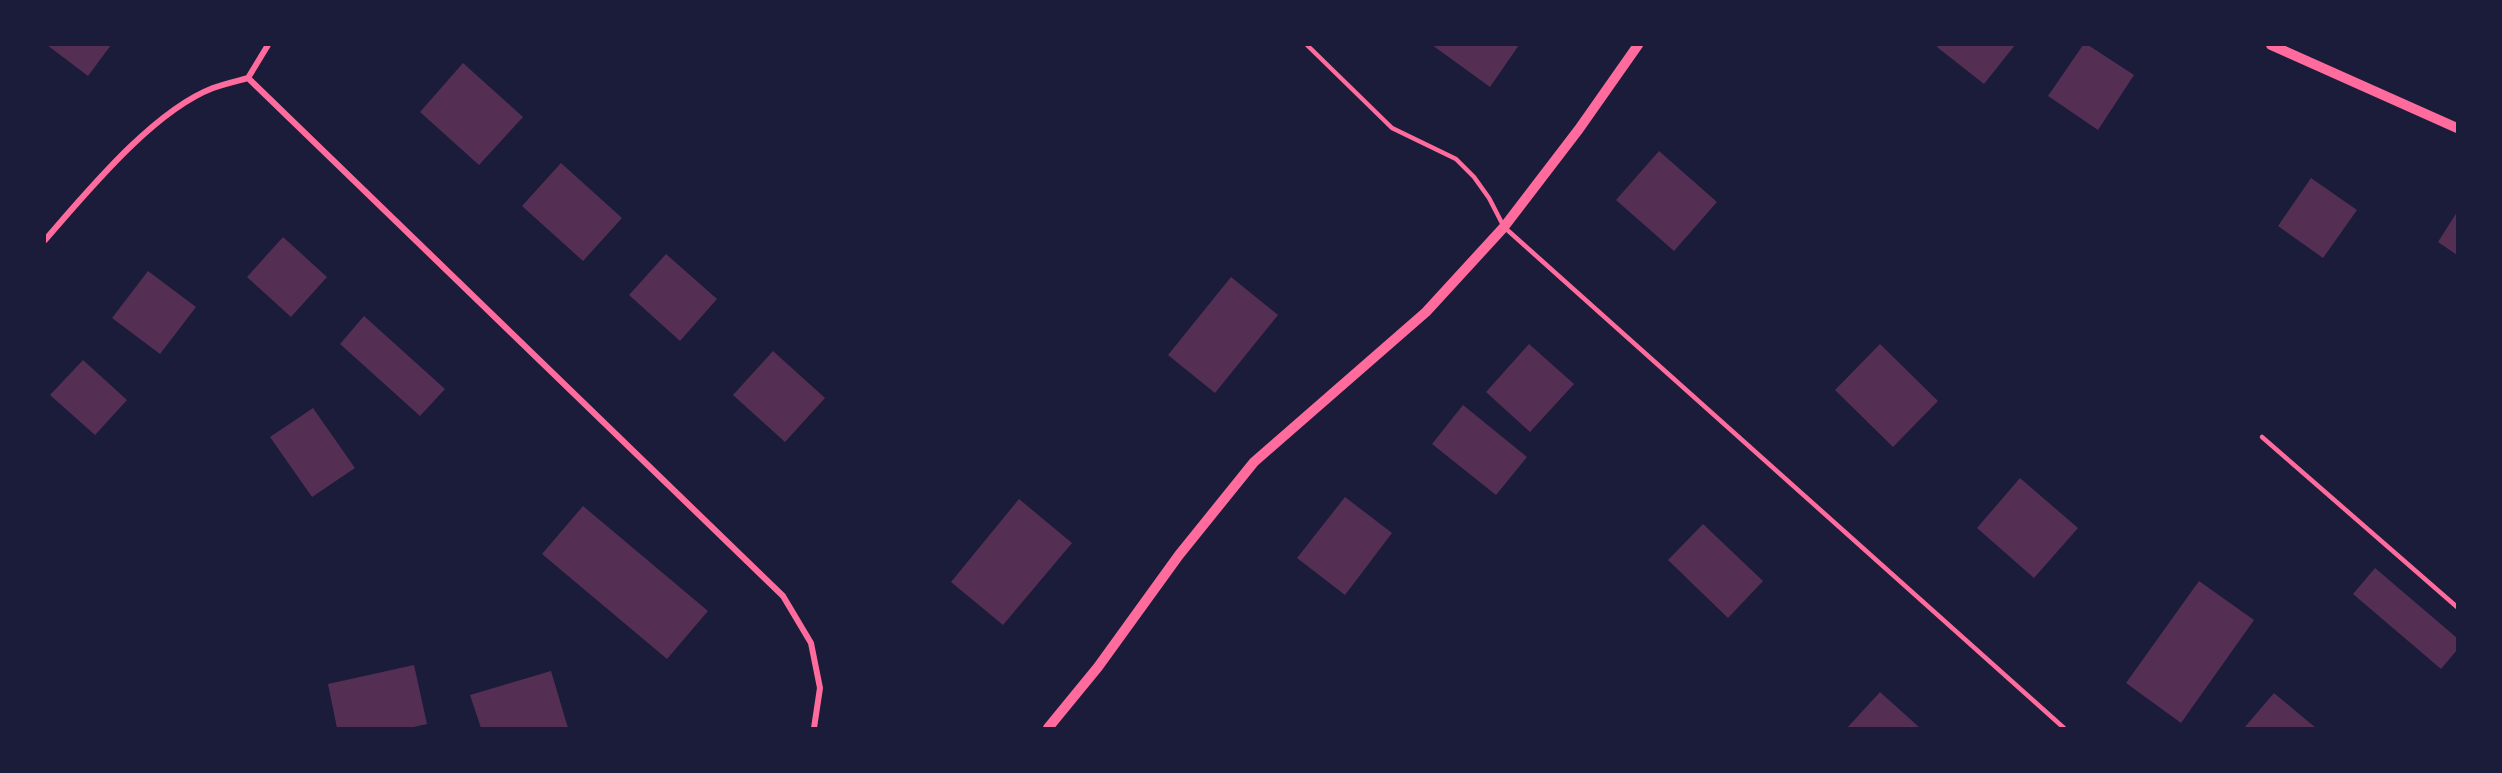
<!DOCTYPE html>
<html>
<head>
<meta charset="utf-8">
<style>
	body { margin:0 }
	#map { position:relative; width:2502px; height:773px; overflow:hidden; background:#1b1b3a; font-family:"PT Sans",sans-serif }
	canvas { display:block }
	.frame { position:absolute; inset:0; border:46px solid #1b1b3a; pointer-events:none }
</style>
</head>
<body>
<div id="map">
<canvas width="2502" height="773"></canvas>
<div class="frame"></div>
</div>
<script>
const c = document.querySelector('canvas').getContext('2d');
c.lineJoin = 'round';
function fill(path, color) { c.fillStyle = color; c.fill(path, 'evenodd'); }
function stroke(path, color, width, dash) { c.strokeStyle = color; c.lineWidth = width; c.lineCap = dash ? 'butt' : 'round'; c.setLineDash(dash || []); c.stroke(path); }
fill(new Path2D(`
	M47 45H111L88 76Z
	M1432 45H1519L1490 87Z
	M1938 45H2015L1984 84 1937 47Z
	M2083 45H2088L2134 75 2098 130 2048 96Z
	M463 63 523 117 479 165 420 112Z
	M1659 151 1717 202 1674 251 1616 200Z
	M561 163 622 218 583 261 522 206Z
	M2311 178 2357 210 2323 258 2278 226Z
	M2457 212V255L2438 242Z
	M283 237 327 277 291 317 247 277Z
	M666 254 717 299 680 341 629 295Z
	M148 271 196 307 160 354 112 318Z
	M1231 277 1278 315 1215 393 1168 355Z
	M364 316 445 389 420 416 340 344Z
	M1529 344 1574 384 1530 432 1486 392Z
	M1880 344 1938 401 1893 447 1835 390Z
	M773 351 825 398 785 442 733 395Z
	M83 360 127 400 95 435 50 395Z
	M1463 405 1527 457 1496 495 1432 444Z
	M313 408 355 468 312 497 270 437Z
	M2020 478 2078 528 2034 578 1977 528Z
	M1345 497 1392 533 1345 595 1297 558Z
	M1019 499 1072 543 1003 625 951 582Z
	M583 506 708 611 667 659 542 554Z
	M1703 524 1763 581 1728 618 1668 560Z
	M2375 568 2457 638V650L2441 669 2353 594Z
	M2199 581 2254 620 2181 723 2126 683Z
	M414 665 427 724 409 728H337L328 684Z
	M551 671 568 728H481L470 695Z
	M1880 692 1920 728H1847Z
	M2274 693 2316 728H2244Z`), '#542f53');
stroke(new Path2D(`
	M1307 45 1392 128 1456 159 1474 177 1489 198 1504 227 2064 728
	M2262 437 2457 607`), '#ff6b9d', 4.5);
stroke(new Path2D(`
	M248 78 783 596 811 643 820 688 814 728
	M45 240C87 192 153 111 213 88 224 84 237 81 248 78L268 45`), '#ff6b9d', 6);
stroke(new Path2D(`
	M2271 45 2457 128
	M1048 728 1098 667 1179 555 1254 462 1426 312 1504 227 1579 129 1638 45`), '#ff6b9d', 10);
</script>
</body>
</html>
